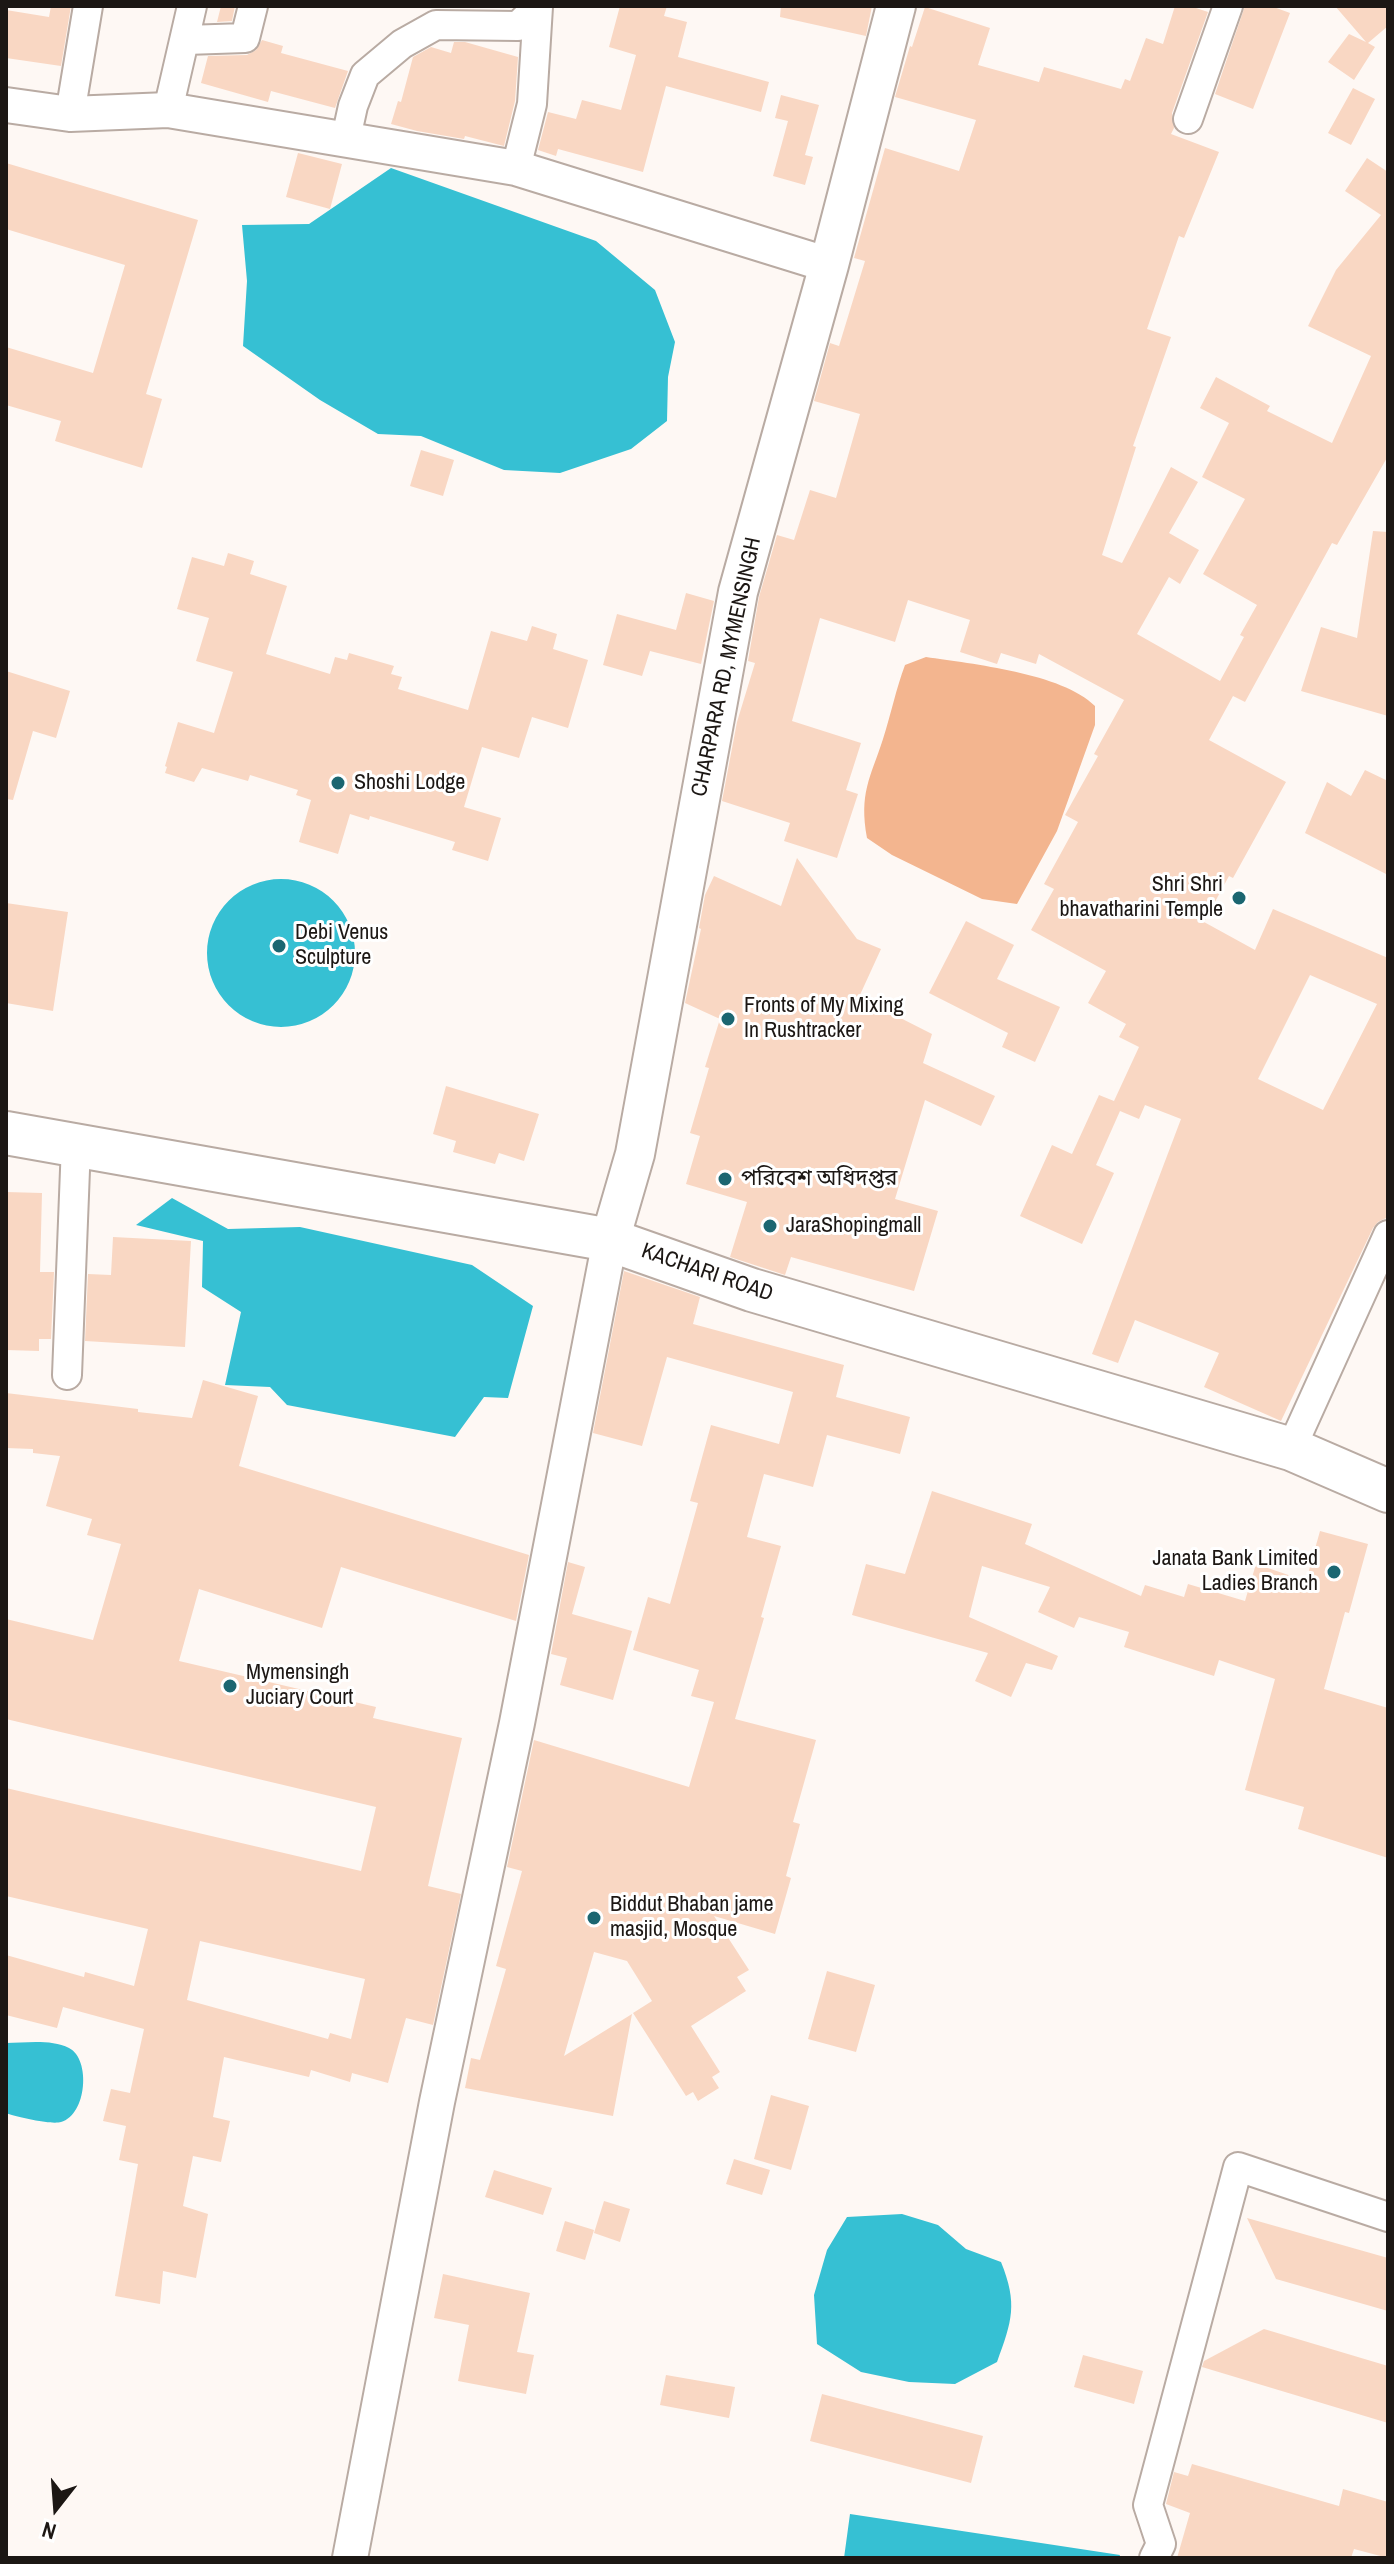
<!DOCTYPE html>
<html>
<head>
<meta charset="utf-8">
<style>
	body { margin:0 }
	#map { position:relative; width:1394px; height:2564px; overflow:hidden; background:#fef8f4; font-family:"Archivo Narrow",sans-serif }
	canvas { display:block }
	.frame { position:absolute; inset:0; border:8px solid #1c1714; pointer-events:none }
	.north { position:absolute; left:16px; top:2468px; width:80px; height:80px; -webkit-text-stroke:6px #fff; paint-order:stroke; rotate:197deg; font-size:22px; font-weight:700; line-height:32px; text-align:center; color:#1c1714 }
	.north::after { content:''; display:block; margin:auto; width:28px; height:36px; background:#1c1714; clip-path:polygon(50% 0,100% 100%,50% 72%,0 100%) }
</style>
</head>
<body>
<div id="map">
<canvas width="1394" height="2564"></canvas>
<div class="frame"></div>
<div class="north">N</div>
</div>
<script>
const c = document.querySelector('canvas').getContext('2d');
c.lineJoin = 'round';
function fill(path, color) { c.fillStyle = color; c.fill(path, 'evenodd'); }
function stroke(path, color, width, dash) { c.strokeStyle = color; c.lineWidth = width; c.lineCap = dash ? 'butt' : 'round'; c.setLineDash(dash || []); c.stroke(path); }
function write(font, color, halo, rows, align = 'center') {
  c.font = font + ' "Archivo Narrow","Noto Sans Bengali",sans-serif'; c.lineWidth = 6; c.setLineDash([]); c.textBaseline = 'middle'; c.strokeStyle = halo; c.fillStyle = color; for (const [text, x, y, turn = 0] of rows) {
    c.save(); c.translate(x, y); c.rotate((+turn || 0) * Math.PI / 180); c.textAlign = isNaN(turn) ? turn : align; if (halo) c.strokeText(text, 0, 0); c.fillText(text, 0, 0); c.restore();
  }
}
fill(new Path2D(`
	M926 657C972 664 1062 673 1095 706V725L1057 831 1017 904 982 899 892 855 867 838C859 793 870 779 883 739 891 714 896 689 905 665Z`), '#f3b58f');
fill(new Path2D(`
	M391 168 596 241 655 290 675 342 668 377 667 421 631 449 560 473 504 470 421 436 378 434 320 400 243 346 247 281 242 225 309 224Z
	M207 953a74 74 0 1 1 148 0a74 74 0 1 1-148 0Z
	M172 1198 228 1229 300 1227 472 1265 533 1306 508 1398 484 1397 455 1437 287 1405 270 1387 225 1385 241 1312 202 1287 203 1241 136 1225Z
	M6 2043C25 2043 51 2039 69 2048 91 2059 87 2115 61 2122 51 2125 17 2117 6 2113Z
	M902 2214 938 2225 966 2249 1001 2262C1018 2304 1012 2321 997 2362L955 2384 909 2382 861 2372 817 2344 814 2295 827 2250 847 2217Z
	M850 2514 1120 2555 1119 2558H844Z`), '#36c0d3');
fill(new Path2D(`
	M51 6H71L61 66 6 58V10L49 17Z
	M221 6H235L232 21 217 22Z
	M620 6H667L664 16 687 22 678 57 769 82 761 112 666 86 643 172 558 149 556 156 538 150 548 112 576 119 582 100 621 110 636 55 609 47Z
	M781 6H872L866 36 780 17Z
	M1175 6H1190L1208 12 1172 113 1174 128 1171 134 1219 152 1184 238 1179 236 1147 329 1171 337 1133 446 1136 447 1102 555 1122 563 1171 467 1198 482 1169 533 1199 550 1180 584 1169 577 1137 634 1220 681 1244 637 1240 635 1257 605 1203 574 1245 499 1202 477 1229 423 1200 408 1216 377 1270 406 1267 411 1332 443 1371 356 1308 326 1336 270 1381 215 1345 191 1367 158 1388 172V456L1337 545 1332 543 1245 702 1233 696 1209 740 1286 782 1233 878 1229 876 1204 922 1255 950 1273 909 1388 958V1213L1386 1218 1378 1222 1373 1228 1281 1421 1204 1387 1219 1353 1135 1320 1118 1363 1092 1354 1181 1119 1145 1105 1139 1119 1120 1111 1096 1165 1114 1173 1082 1244 1020 1216 1052 1145 1072 1154 1099 1095 1114 1101 1139 1047 1119 1037 1126 1024 1088 1003 1106 971 1031 930 1054 889 1044 884 1078 822 1065 815 1098 756 1094 754 1124 700 1039 654 1036 664 1001 653 997 664 960 652 970 620 908 600 895 642 820 618 792 721 861 743 846 790 858 794 837 858 784 841 790 823 722 801 737 722 755 663 748 661 759 597 777 535 794 540 810 490 836 498 860 414 814 401 830 343 839 346 865 261 854 258 885 148 959 171 976 120 895 97 910 46 912 47 925 7 990 28 978 65 1039 82 1044 67 1121 89 1125 79 1130 81 1146 38 1163 44ZM1310 975 1377 1004 1323 1110 1258 1079Z
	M1245 6H1271L1290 13 1253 109 1215 94Z
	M1335 6H1388V26L1368 43 1375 47 1354 80 1328 62 1349 34 1366 42Z
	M262 40 283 46 281 53 348 71 335 108 271 91 268 102 201 83 208 56 247 55 256 50Z
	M454 42H465L518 57 515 101 504 146 465 136 464 139 417 131 391 124 398 101 401 102 413 57 431 47 451 53Z
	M1353 88 1375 99 1351 145 1328 133Z
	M781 95 819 105 805 155 813 157 805 185 773 176 788 121 775 118Z
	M298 153 342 164 330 209 286 197Z
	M6 163 198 220 146 394 162 399 142 468 55 441 61 421 6 405V347L93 373 125 265 6 229Z
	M421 450 454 460 443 496 410 486Z
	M1373 531 1388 532V716L1301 691 1321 627 1357 638Z
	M228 553 254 561 250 574 287 586 266 654 330 674 335 657 347 660 349 653 394 666 391 674 402 677 398 689 468 710 491 631 527 641 532 626 557 634 553 649 588 660 568 728 532 717 519 758 482 747 464 807 501 818 488 861 452 850 455 842 370 816 369 820 350 814 338 854 299 842 311 800 296 795 298 790 250 775 248 781 202 768 194 782 165 773 167 767 165 766 178 722 214 733 233 672 196 661 209 618 177 609 192 557 224 566Z
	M686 593 714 601 701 664 650 651 642 676 603 665 617 614 676 630Z
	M6 671 70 691 56 738 33 731 13 800 6 799Z
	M1365 770 1388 781V875L1305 833 1327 782 1351 796Z
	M797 858 857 939 881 949 859 997 932 1034 923 1063 995 1096 981 1126 925 1100 895 1199 938 1211 914 1291 791 1257 785 1275 730 1257 747 1202 686 1184 700 1136 690 1133 709 1068 705 1067 720 1019 685 1003 701 929 699 928 705 895 714 876 781 906Z
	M6 903 68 912 53 1011 6 1003Z
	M966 921 1014 945 997 979 1060 1007 1035 1062 1002 1047 1008 1033 929 993Z
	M446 1086 539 1114 524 1161 499 1153 495 1164 453 1152 456 1141 433 1134Z
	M6 1192 42 1193 40 1272H54L51 1339H39V1351L6 1350Z
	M113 1237 191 1241 185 1347 85 1341 88 1274 111 1275Z
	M624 1271 700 1297 693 1324 844 1365 836 1397 910 1417 900 1454 827 1435 813 1487 764 1474 747 1537 781 1546 761 1617 764 1618 735 1719 816 1740 793 1822 800 1824 786 1876 791 1878 775 1934 714 1916 749 1970 737 1977 746 1991 691 2026 720 2072 712 2077 719 2088 698 2101 693 2092 686 2096 633 2013 652 2001 627 1961 594 1952 564 2056 632 2014 613 2116 465 2088 471 2058 480 2060 506 1969 496 1966 522 1871 507 1867 534 1740 689 1787 714 1702 691 1696 699 1670 633 1650 648 1597 670 1604 698 1503 690 1501 711 1425 779 1444 793 1392 667 1357 642 1446 593 1433Z
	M203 1380 258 1396 239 1466 529 1555 516 1621 341 1567 322 1628 199 1589 179 1661 376 1707 373 1718 462 1738 428 1886 461 1894 433 2025 406 2018 388 2083 352 2073 350 2082 311 2070 309 2077 224 2057 213 2117 230 2121 221 2162 193 2156 183 2206 208 2214 196 2278 163 2271 160 2304 115 2296 138 2164 119 2160 126 2126 103 2121 111 2089 130 2093 144 2029 63 2007 57 2028 6 2015V1955L84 1977 85 1972 134 1986 148 1929 6 1896V1788L361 1871 376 1807 6 1719V1619L93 1640 121 1544 87 1535 92 1519 46 1506 60 1456 33 1453V1449L6 1448V1393L138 1409V1412L192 1418ZM200 1941 365 1979 351 2039 330 2033 328 2039 187 2000Z
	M932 1491 1032 1524 1025 1544 1141 1596 1145 1585 1184 1597 1188 1584 1245 1601 1256 1564 1306 1581 1320 1531 1368 1544 1349 1613 1345 1612 1324 1689 1388 1708V1858L1298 1829 1304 1807 1245 1790 1275 1679 1219 1660 1214 1676 1124 1647 1129 1632 1079 1617 1074 1628 1038 1612 1050 1587 982 1566 969 1617 1058 1656 1052 1670 1026 1663 1011 1697 975 1681 988 1653 852 1615 866 1564 905 1574Z
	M568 1562 585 1567 572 1614 632 1631 613 1700 560 1685 567 1658 551 1654Z
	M827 1971 875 1985 856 2052 808 2039Z
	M771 2095 809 2106 791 2170 754 2159Z
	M734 2159 770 2170 762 2195 726 2184Z
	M494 2170 552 2188 543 2215 485 2197Z
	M604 2201 630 2209 620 2242 594 2233Z
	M1247 2218 1388 2258V2311L1276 2279Z
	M565 2221 594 2230 585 2260 556 2251Z
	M443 2274 530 2293 517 2352 534 2355 526 2394 458 2381 469 2325 434 2318Z
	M1264 2329 1388 2366V2423L1202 2367 1204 2361Z
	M1083 2355 1143 2371 1134 2404 1074 2387Z
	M666 2375 735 2387 729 2418 660 2405Z
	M822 2394 983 2436 971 2483 810 2441Z
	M1192 2464 1339 2506 1343 2489 1388 2502V2558L1354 2549 1351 2558H1177L1190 2513 1166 2504 1174 2472 1188 2476Z`), '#f9d7c3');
const minor = new Path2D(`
	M186 40 245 38 253 6
	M168 110 192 6
	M70 114 88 6
	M1188 119 1228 6
	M346 138 353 106 365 75 402 44 436 25 518 26 538 6
	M516 168 532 104 538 7
	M67 1375 76 1144
	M1291 1449 1388 1235
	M1154 2558 1161 2544 1148 2505 1238 2167 1388 2217`);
const tertiary = new Path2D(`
	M6 105 70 114 168 110 516 168 829 265
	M350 2558 437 2102 517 1723 610 1240`);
const secondary = new Path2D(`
	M610 1240 635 1154 738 592 829 265 896 6`);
const primary = new Path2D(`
	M6 1133 610 1240 752 1290 1291 1449 1388 1491`);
stroke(minor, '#b9aba3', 32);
stroke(tertiary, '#b9aba3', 38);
stroke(secondary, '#b9aba3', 42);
stroke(primary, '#b9aba3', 46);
stroke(minor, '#fff', 28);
stroke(tertiary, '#fff', 34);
stroke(secondary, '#fff', 38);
stroke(primary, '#fff', 42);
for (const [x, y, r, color] of [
	[338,783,8,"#1b6671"],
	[1239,898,8,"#1b6671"],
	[279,946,8,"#1b6671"],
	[728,1019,8,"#1b6671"],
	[725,1179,8,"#1b6671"],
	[770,1226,8,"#1b6671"],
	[1334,1572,8,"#1b6671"],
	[230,1686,8,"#1b6671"],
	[594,1918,8,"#1b6671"]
]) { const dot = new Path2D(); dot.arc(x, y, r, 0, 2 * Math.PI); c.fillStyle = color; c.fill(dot); stroke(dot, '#fff', 3); }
write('22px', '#1c1714', '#fff', [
	["CHARPARA RD, MYMENSINGH",727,667,-78],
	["KACHARI ROAD",707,1273,19]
]);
write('22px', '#1c1714', '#fff', [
	["Shoshi Lodge",354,783],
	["Shri Shri",1223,885,"right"],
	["bhavatharini Temple",1223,910,"right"],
	["Debi Venus",295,933],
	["Sculpture",295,958],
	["Fronts of My Mixing",744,1006],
	["In Rushtracker",744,1031],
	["পরিবেশ অধিদপ্তর",741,1179],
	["JaraShopingmall",786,1226],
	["Janata Bank Limited",1318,1559,"right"],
	["Ladies Branch",1318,1584,"right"],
	["Mymensingh",246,1673],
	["Juciary Court",246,1698],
	["Biddut Bhaban jame",610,1905],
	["masjid, Mosque",610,1930]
], 'left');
</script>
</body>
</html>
